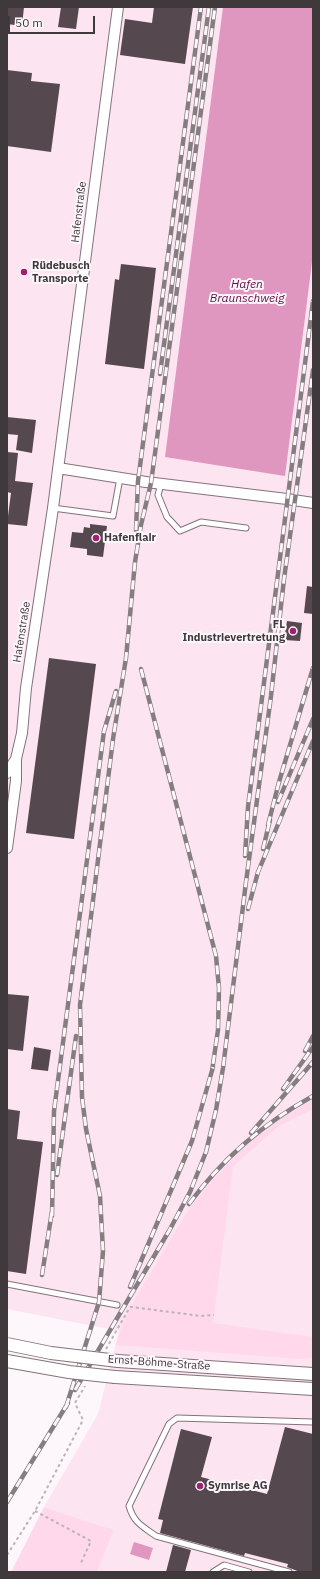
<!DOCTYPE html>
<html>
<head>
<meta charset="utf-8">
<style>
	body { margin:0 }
	#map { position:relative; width:320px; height:1579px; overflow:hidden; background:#fdf6fa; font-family:"IBM Plex Sans",sans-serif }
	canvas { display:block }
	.frame { position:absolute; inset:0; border:8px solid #40393c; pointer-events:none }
	.scale { position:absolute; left:8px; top:16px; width:87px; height:18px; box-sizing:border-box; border:2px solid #40393c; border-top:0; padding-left:5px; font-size:12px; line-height:14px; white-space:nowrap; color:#40393c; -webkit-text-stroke:3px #fdf6fa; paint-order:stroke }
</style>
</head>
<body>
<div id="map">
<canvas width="320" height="1579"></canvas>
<div class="frame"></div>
<div class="scale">50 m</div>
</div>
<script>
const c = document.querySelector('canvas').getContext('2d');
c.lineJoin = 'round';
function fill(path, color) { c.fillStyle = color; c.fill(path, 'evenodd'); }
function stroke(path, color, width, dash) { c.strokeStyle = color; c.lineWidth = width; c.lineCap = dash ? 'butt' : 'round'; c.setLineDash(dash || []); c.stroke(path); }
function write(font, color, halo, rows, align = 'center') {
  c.font = font + ' "IBM Plex Sans",sans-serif'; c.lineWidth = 4; c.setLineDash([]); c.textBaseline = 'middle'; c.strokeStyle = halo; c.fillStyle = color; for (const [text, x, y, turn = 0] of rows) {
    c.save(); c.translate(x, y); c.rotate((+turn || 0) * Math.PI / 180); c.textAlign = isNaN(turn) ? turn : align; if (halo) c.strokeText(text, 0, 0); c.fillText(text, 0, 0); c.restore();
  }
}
fill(new Path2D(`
	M7 7H313V1572H97L114 1530 44 1507 98 1414 119 1331 7 1309Z`), '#fde4f1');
fill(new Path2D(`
	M313 1100V1109L279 1126 233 1166 213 1323 313 1337V1358L302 1359 116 1345C123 1316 140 1290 156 1264 170 1241 184 1214 202 1193 231 1156 271 1121 313 1100Z
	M44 1507 114 1530 97 1572H11Z`), '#ffd8ec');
fill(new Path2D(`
	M223 7H313V254L285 476 165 457Z
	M134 1542 153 1548 149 1560 130 1554Z`), '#e097bf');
fill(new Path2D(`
	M7 7H24L22 26 7 24Z
	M61 7H79L76 29 58 27Z
	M154 7H193L185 64 120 55 125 19 152 23Z
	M7 70 32 73 31 81 60 84 51 152 7 146Z
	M121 264 156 268 144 369 105 364 115 279 119 280Z
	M7 417 36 420 32 453 16 450 18 435 7 434Z
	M7 452 18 453 15 481 33 483 27 526 7 524 11 493 7 492Z
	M90 524 107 526 103 557 87 555V549L70 547 72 532 83 533 84 527 90 528Z
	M307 586 313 587V614L304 613Z
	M287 621 302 623 300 641 284 640Z
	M49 658 96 664 74 839 26 833Z
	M7 994 29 996 23 1051 7 1049Z
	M34 1047 51 1050 48 1071 31 1069Z
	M7 1109 20 1111 17 1139 43 1142 26 1274 7 1271Z
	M285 1427 313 1434V1572H300L287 1567 288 1564 245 1553 244 1556 160 1533 163 1520 158 1519 181 1429 212 1437 201 1477 267 1494Z
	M173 1545 191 1550 185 1572H166Z`), '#56484f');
const service = new Path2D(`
	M161 484 158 495 167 517 180 531 201 522 246 528
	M53 508 113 516 120 478
	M7 1284 117 1305
	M213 1572 224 1565 249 1572
	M289 1572 156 1536C142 1526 134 1523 129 1506L169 1424 177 1418 313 1422`);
const minor = new Path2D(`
	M58 468 146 482 287 499 313 503
	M7 773 16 759 22 733 26 688 53 508 118 7
	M7 848 16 781V759`);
const tertiary = new Path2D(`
	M118 1361 313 1374
	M115 1377 313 1389`);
stroke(service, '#83737b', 7);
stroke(minor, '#83737b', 12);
stroke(tertiary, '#83737b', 14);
stroke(new Path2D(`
	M124 1306 201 1316 214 1315
	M106 1349 130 1307
	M35 1511 91 1541 80 1565
	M7 1555 35 1511 83 1420 75 1403 85 1386`), '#bbb4b8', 2, [3, 3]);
stroke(service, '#fff', 5);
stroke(minor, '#fff', 10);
stroke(tertiary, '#fff', 12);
const rail = new Path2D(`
	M160 374 209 7
	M136 530 138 481 201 7
	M141 669 216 956 219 988 218 1030 212 1071
	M278 802 313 719
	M268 825 279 782 313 668
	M263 849 270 820
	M245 856 248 807 313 301
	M248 909 258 872 313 741
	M305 1051 313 1036
	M283 1089 313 1047
	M251 1133 313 1062
	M57 1175 76 1036
	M189 1204C222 1159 264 1123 313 1096
	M52 1216 54 1111 104 731 116 691
	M42 1275 52 1211
	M130 1287 192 1141 213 1067
	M75 1390 119 1315 169 1231 190 1192 206 1152 216 1110 223 1068 246 882 271 696 284 579 313 370
	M66 1407 99 1302 103 1251 100 1196 86 1129 82 1097 80 1005 113 739 126 658 135 562 141 525 151 483 215 7
	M7 1502 68 1403`);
stroke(rail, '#857e81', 4.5);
stroke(rail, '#fdf6fa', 3, [9]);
const tertiaryBridge = new Path2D(`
	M7 1344 51 1353 118 1361
	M7 1361 69 1372 115 1377`);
stroke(tertiaryBridge, '#83737b', 14, []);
stroke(tertiaryBridge, '#fff', 12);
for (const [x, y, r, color] of [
	[24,272,4,"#9e2073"],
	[96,538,4,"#9e2073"],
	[293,631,4,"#9e2073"],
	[200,1486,4,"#9e2073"]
]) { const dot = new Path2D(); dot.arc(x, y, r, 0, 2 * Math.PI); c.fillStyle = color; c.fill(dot); stroke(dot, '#fdf6fa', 1.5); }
write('11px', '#40393c', '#fdf6fa', [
	["Hafenstraße",79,212,-83],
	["Hafenstraße",22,632,-81],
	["Ernst-Böhme-Straße",159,1363,4]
]);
write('bold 11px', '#40393c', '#fdf6fa', [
	["Rüdebusch",32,266],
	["Transporte",32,279],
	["Hafenflair",104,538],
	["FL",285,625,"right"],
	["Industrievertretung",285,638,"right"],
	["Symrise AG",208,1486]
], 'left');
write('italic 12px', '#620b45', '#fdf6fa', [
	["Hafen",247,285],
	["Braunschweig",247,299]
]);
</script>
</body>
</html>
